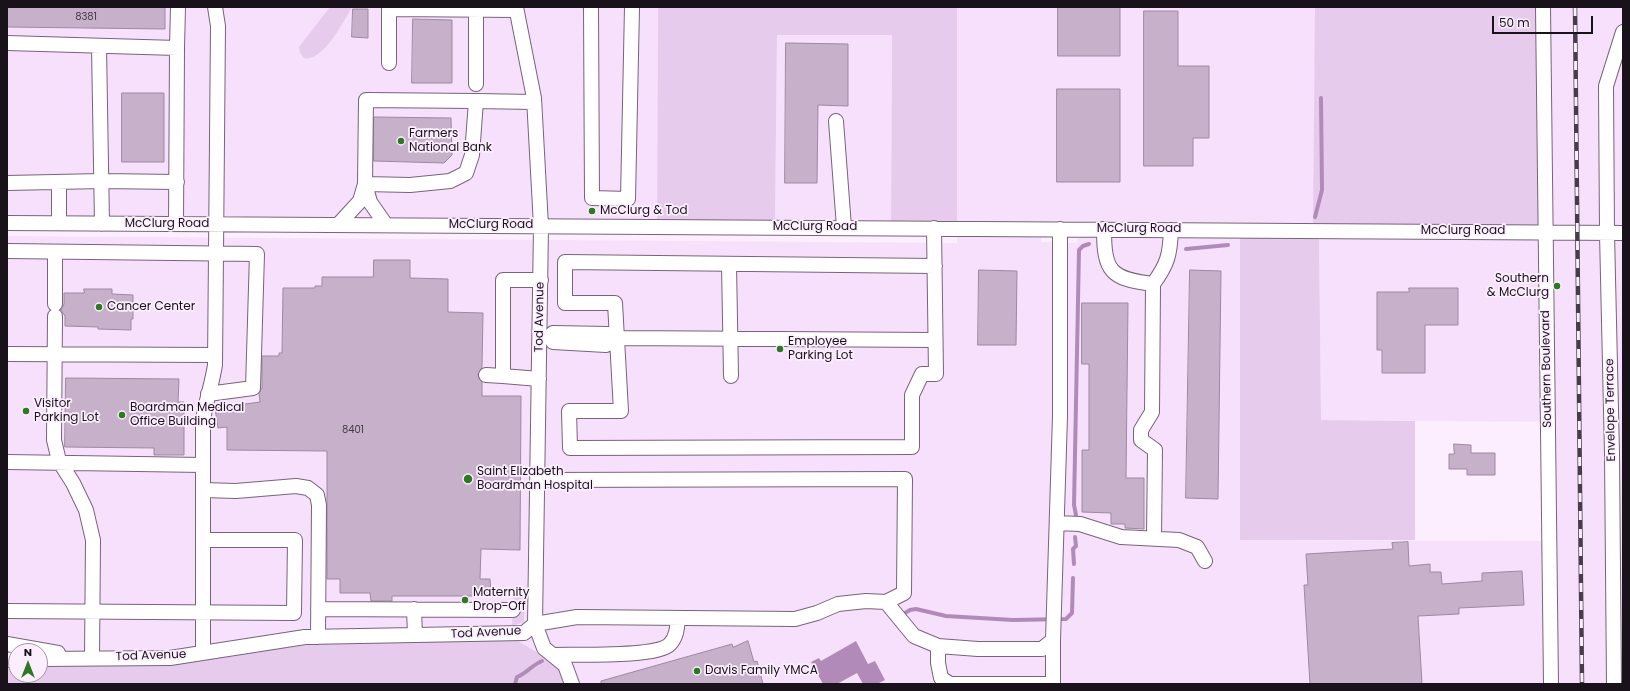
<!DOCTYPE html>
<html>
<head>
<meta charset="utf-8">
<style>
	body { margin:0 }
	#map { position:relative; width:1630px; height:691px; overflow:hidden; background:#fceeff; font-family:Poppins,sans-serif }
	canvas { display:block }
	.frame { position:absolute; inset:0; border:8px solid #1a121b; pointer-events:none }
	.north { position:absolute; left:8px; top:643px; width:40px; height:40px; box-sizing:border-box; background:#fceeff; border:1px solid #a296a4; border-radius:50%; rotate:0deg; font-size:11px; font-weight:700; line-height:16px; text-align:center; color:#1a121b }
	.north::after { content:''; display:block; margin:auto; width:14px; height:18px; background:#2d7921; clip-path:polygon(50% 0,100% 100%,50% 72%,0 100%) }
	.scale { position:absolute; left:1492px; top:16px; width:101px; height:18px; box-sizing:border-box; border:2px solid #1a121b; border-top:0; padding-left:5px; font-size:12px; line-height:14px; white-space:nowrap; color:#1a121b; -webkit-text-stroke:3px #fceeff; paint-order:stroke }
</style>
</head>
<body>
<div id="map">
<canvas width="1630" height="691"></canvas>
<div class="frame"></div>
<div class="north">N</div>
<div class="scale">50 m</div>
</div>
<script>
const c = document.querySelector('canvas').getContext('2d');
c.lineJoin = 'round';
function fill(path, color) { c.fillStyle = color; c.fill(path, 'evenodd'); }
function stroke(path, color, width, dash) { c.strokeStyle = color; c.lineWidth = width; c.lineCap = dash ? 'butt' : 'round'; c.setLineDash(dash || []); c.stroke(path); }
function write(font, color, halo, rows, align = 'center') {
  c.font = font + ' Poppins,sans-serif'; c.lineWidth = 3.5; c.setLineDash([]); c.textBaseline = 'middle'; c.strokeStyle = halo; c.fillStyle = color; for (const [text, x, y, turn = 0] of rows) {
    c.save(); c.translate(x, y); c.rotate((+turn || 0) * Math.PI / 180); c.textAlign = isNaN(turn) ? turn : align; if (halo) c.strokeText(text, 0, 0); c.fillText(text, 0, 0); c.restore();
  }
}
fill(new Path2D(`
	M7 7H658L657 226 7 223Z
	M957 7H1623V684H7V236L957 243ZM1041 229H1078L1077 243 1041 242ZM1319 231 1321 420 1548 422 1549 541 1240 540ZM16 651H40V675H16Z
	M777 35H892L891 228 775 227Z`), '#f7e0fb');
fill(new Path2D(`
	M330 7H352C344 21 322 63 304 58L300 53 299 47Z
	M658 7H957V228H891L892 35H777L775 227 657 226Z
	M1315 7H1543L1546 232 1319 231 1321 420 1415 421V540H1240V230H1313Z
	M514 591H525L524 622 512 626Z
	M371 639 518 641 558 665 567 684H7V665H16V675H40V665L258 650Z`), '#e7cbed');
fill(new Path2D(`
	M856 641 868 664 875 661 885 680 877 684H863L857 673 837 684H823L811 662 819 658 821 661Z`), '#b28ab9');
stroke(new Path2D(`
	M1315 217 1322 190 1321 98
	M1186 249 1228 245
	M1076 515 1074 505 1079 250 1083 246 1089 244
	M1074 564 1073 549 1076 546 1075 537
	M905 613 910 610 916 609 946 616 1013 620 1066 619 1072 613 1073 578
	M515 684 517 677C527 673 532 665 542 661`), '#b28ab9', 4);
const building = new Path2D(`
	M7 7H165V29L7 27Z
	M1058 7H1120V56H1058Z
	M353 9H368V38L352 37Z
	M1144 11H1178V66H1209V138H1193V166H1144Z
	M413 19 452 20V83H412Z
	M786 43 848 44V106L818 105 817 183H785Z
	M1057 89H1120V182H1057Z
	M122 93H164V162H122Z
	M374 117 451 118 452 155 444 163 374 161Z
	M374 260H410V278L448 279V312L483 313 482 367 478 375 482 382V396H521L520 550 481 549 480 579H490L491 596H392V601H371L370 593H340V579H327V451L227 450V427L218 428 215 408 260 402 259 393 262 388V356H279V353H282L283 288H315V286H322V277H373Z
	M979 270 1017 271 1016 345H978Z
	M1190 270 1221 271 1218 499 1186 498Z
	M1409 288H1458V325H1425V373H1382V350H1377V292H1409Z
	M84 289H112V294L133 295V319H131V330L98 329V327L65 326V316L61 310 64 304V293H84Z
	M1082 303H1128L1126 478H1144V529L1125 528V524H1111V513L1082 512V450H1089V364H1082Z
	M66 378 179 379 178 402H184V455H154V448L65 447Z
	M1454 444 1471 445V453H1495V475H1467V469H1449V454H1454Z
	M1408 542 1409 566 1430 564V572H1441L1442 584 1482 581V573L1522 571 1524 605 1459 608V614L1418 616 1422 684H1310L1304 585H1308L1306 554 1393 549 1392 543Z
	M748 641 754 662 757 661 763 684H601V681L732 644 733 647Z`);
fill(building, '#c6b0ca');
stroke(building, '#9e89a2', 1);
const minor = new Path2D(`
	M591 7 592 198 628 199 632 7
	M1543 7 1551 684
	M476 10V84
	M7 43 177 48 178 7
	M99 46 102 224
	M389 63V9L516 10
	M836 121 844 227
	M7 183 102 181 177 182
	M59 183V223
	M365 184 410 185 450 181 466 173 472 155 476 101 534 102
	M7 223 1623 233
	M176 224 177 48
	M338 225 360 201 365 184
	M386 225 370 202 365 184 366 100 476 101
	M934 228 936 374H922L912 395V447L570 448 569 411H621L615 303H565V262L935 266
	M1104 229C1104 271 1110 279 1153 284L1152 412 1141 430V440L1155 450 1154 538
	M7 251 257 254 253 388 208 394
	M729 264 731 376
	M1153 284C1168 264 1170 254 1171 230
	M55 304V252
	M55 316 54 440 59 461 73 483 86 510 93 540 92 658
	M550 337 553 333 608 334 618 338 935 340
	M550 337 553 342 606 345 618 338
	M7 354 215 355
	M486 375 503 376
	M539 379 503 376V280H541
	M7 462 203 465
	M538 480 905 479 904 593 886 602
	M203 490 236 491 296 486 308 488 317 495 319 505 318 637
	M1057 523 1080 524 1121 537 1179 540 1197 547 1205 561
	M318 609 513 610
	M414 609 415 635
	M7 611 294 613 295 540H203
	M7 644 58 653
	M938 646V663L941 678 950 684H1053V640
	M203 653V420C206 401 212 384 215 365L218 26 215 7
	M553 655C575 654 657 658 670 644 677 636 677 628 678 618
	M40 659 170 658 305 637 524 633 535 624 541 226 534 98 516 7
	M7 660 16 659
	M572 684 565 665 544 648 535 624 577 617 795 619 817 613 838 604 866 601 886 602 914 636 938 646 978 649H1042L1053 640 1060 416V229
	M1614 684 1612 454 1607 233 1606 86 1623 32`);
stroke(minor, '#78637b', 16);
stroke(minor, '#fff', 14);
const rail = new Path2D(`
	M1575 7 1582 684`);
stroke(rail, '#463d48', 4.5);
stroke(rail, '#fceeff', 3, [9]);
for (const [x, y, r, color] of [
	[401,141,4,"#2d7921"],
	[592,211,4,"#2d7921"],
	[1557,286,4,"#2d7921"],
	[99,307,4,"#2d7921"],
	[780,349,4,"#2d7921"],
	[26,411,4,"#2d7921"],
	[122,415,4,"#2d7921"],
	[468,479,5,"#2d7921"],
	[465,600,4,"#2d7921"],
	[697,671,4,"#2d7921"]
]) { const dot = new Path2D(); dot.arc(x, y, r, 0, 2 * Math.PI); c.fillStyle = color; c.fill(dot); stroke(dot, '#fceeff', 1.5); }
write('10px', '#453a47', null, [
	["8381",86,17],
	["8401",353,430]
]);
write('12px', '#1a121b', '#fceeff', [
	["Farmers",409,134],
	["National Bank",409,148],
	["McClurg & Tod",600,211],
	["Southern",1549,279,"right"],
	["& McClurg",1549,293,"right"],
	["Cancer Center",107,307],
	["Employee",788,342],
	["Parking Lot",788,356],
	["Visitor",34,404],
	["Parking Lot",34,418],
	["Boardman Medical",130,408],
	["Office Building",130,422],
	["Saint Elizabeth",477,472],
	["Boardman Hospital",477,486],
	["Maternity",473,593],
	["Drop-Off",473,607],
	["Davis Family YMCA",705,671]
], 'left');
write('12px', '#1a121b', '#fceeff', [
	["McClurg Road",167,224],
	["McClurg Road",491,225],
	["McClurg Road",815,227],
	["McClurg Road",1139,229],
	["McClurg Road",1463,231],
	["Tod Avenue",540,317,-89],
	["Southern Boulevard",1547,369,-91],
	["Envelope Terrace",1611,410,-91],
	["Tod Avenue",486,633,-3],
	["Tod Avenue",151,656,-2]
]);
</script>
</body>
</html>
